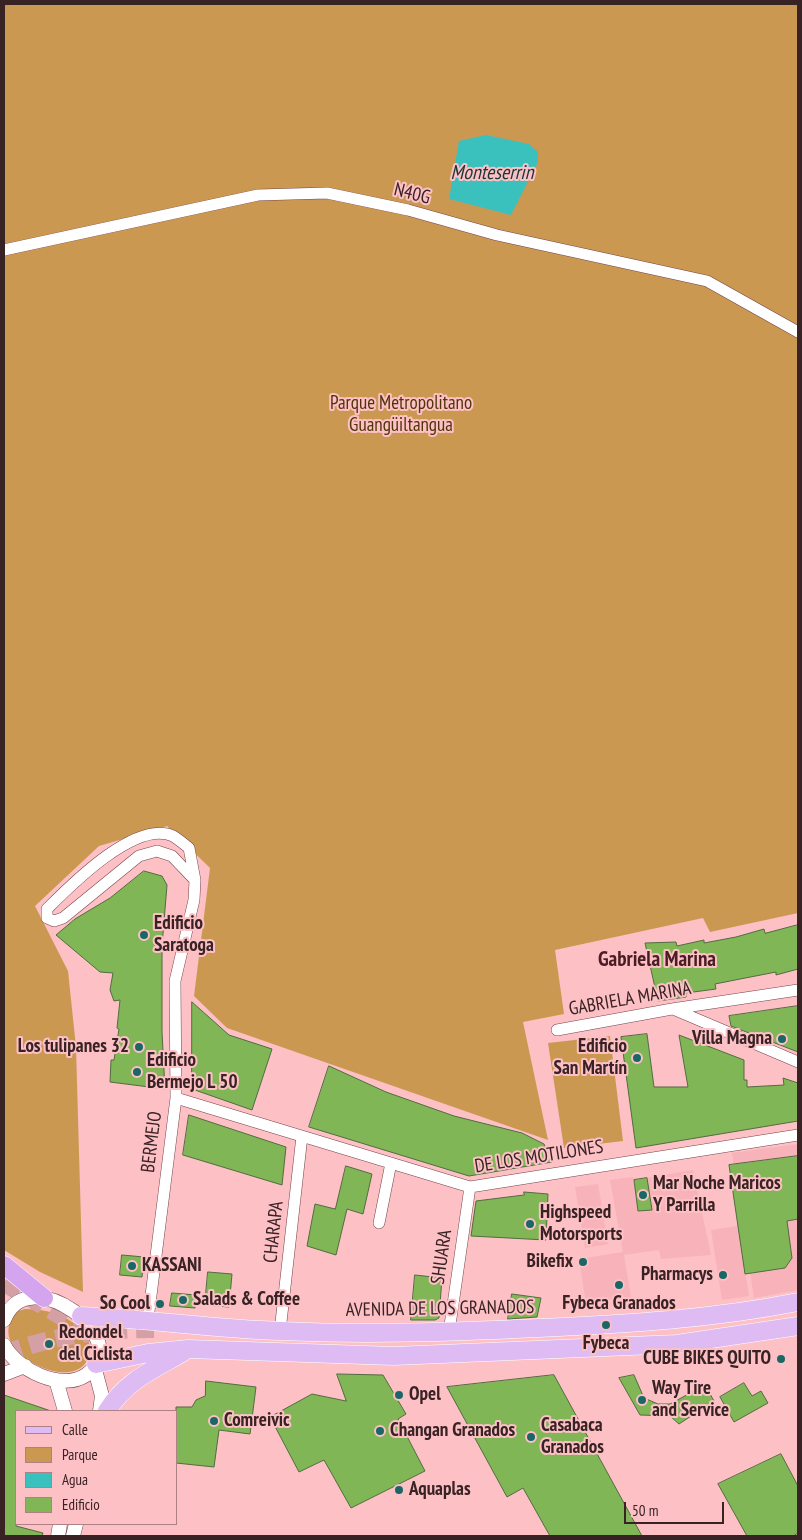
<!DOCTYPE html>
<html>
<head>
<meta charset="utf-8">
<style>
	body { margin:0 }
	#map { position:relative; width:802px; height:1540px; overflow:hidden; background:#fcc0c5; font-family:"PT Sans Narrow",sans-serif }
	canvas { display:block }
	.frame { position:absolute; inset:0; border:5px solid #392224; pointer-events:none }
	.legend { position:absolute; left:15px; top:1410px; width:162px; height:115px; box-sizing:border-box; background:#fcc0c5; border:1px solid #ae8185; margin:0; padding:6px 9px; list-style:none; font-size:15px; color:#392224 }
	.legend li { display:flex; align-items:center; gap:10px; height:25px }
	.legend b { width:25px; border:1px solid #ae8185 }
	.scale { position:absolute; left:624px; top:1502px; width:100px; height:22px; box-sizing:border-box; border:2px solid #392224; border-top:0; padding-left:6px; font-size:15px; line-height:18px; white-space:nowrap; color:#392224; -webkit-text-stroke:4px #fcc0c5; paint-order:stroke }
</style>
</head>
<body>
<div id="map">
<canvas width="802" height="1540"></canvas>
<div class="frame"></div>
<ul class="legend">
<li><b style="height:6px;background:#dfbbf3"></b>Calle</li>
<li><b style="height:14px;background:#cb9852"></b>Parque</li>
<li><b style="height:14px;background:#3ac1be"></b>Agua</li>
<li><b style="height:14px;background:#80b655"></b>Edificio</li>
</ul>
<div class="scale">50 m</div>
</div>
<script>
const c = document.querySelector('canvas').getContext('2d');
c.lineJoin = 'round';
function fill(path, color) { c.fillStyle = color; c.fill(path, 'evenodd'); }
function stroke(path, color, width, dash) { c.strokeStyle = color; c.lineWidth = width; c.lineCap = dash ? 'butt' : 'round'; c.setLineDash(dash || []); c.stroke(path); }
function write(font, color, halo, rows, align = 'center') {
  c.font = font + ' "PT Sans Narrow",sans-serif'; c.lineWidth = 4; c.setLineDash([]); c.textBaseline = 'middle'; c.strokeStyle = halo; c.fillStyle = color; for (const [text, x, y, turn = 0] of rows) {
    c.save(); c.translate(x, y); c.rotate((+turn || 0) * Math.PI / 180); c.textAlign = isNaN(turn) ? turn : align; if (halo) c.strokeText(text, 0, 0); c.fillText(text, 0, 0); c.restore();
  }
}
fill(new Path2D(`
	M798 1144V1290L754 1298 732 1153Z
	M693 1170 711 1255 661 1259 659 1250 624 1255 631 1297 586 1303 579 1259 623 1252 610 1180 633 1177 639 1211 652 1210 647 1178Z
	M598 1184 608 1244 585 1248 575 1187Z
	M738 1226 749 1296 722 1300 711 1230Z`), '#f7b3b9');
fill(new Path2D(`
	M4 4H798V913L710 932 703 918 555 950 564 1014 523 1022 548 1140 227 1028 194 996 210 868 167 826 99 846 35 906 68 971 76 1047 83 1292 40 1272 4 1250Z
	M610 1036 623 1141 564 1148 548 1043Z
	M25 1309C45 1309 65 1314 81 1329 96 1344 92 1369 69 1372 49 1375 15 1358 9 1337 7 1328 10 1320 15 1312Z`), '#cb9852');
fill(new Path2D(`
	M486 135 529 144 538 152V162L511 215 449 199 459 141Z`), '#3ac1be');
const building = new Path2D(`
	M144 871 162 876 167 885 162 946V1032L165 1089 110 1082 111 1060H114L119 1029 117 1028 120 1000 114 1001 110 990 113 973 100 972 56 935 75 919 110 898Z
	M798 925V969L776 975V972L735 980 715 984 716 989 686 993V997L658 1001 645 943 676 942 677 946 704 940V943L736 937 764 929 765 933Z
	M192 1002 229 1035 272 1049 252 1110 192 1089Z
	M798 1006V1052L731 1026 729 1016Z
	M647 1034 654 1087H688L679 1035 744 1060V1080H747V1087L784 1085 783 1078 798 1083V1121L636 1148 621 1037Z
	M329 1066 386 1092 454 1116 522 1133 544 1144 552 1162 469 1176 309 1127Z
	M189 1115 286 1147 282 1185 183 1155Z
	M798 1156V1219L787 1221 792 1258 785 1268 745 1274 729 1165Z
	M346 1166 372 1174 363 1214 347 1209 336 1255 307 1246 315 1204 335 1209Z
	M647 1178 652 1210 638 1211 634 1180Z
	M524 1192 548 1194 546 1240 471 1236 476 1201 524 1195Z
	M122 1255 144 1257 142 1277 120 1275Z
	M208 1272 232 1274 229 1307 205 1305Z
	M415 1275 442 1278 439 1318 435 1320H411Z
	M172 1293 196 1295 195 1308 170 1306Z
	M512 1294 541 1298 537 1317 508 1319Z
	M337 1374 383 1375 406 1414 398 1419 425 1471 351 1508 324 1460 299 1472 270 1417 312 1394 346 1401Z
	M554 1375 642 1536H550L523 1488 507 1497 447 1387Z
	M634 1375 644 1398 658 1404H670L705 1385 714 1401 679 1424 670 1416 640 1415 619 1378Z
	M206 1381 256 1387 250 1434 219 1430 214 1467 176 1463V1407H192L196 1400 205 1396Z
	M744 1383 752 1396 761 1391 768 1403 734 1422 720 1397Z
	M4 1395 51 1411H16V1526L43 1533 42 1536H4Z
	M781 1454 798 1486V1533L793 1536H747L718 1484Z`);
fill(building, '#80b655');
stroke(building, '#526b41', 1);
stroke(new Path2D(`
	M4 1354C54 1335 108 1328 162 1329`), '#d5a0a5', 18, [18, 9]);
stroke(new Path2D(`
	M4 1283 92 1334`), '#d5a0a5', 18, [18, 9]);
const minor = new Path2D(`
	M4 250 258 195 327 193 408 210 497 235 707 281 798 332
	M673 1009 798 1062
	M557 1030 672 1009 798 990
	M176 1098 470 1187 798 1135
	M379 1223 391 1163
	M148 1319 176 1098 175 981 194 900 195 880 189 848C184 844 178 839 173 836 136 819 71 885 47 909V918L54 921 63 918 139 856 157 851 172 856 195 880
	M280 1331 302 1136
	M449 1332 470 1187`);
const tertiary = new Path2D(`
	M4 1320C28 1258 138 1340 86 1375 61 1392 16 1369 4 1345
	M94 1366 102 1396 100 1411
	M4 1374 25 1366
	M56 1380 65 1411
	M58 1536 60 1524
	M73 1536 76 1524`);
const primary = new Path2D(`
	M81 1316C148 1319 214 1329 281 1331 367 1335 453 1332 539 1328 626 1324 712 1319 798 1302
	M96 1364 148 1353 188 1349 394 1356 677 1344 798 1326
	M107 1411C126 1381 152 1370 182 1353`);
const trunk = new Path2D(`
	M4 1265 44 1298`);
stroke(minor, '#764449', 12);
stroke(tertiary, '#764449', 15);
stroke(primary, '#fff', 19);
stroke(trunk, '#fff', 19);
stroke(minor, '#fff', 11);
stroke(tertiary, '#fff', 14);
stroke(primary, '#dfbbf3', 18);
stroke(trunk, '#d4a4ef', 18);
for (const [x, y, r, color] of [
	[144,935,5,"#1a6766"],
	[782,1039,5,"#1a6766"],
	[139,1047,5,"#1a6766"],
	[637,1058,5,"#1a6766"],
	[137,1072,5,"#1a6766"],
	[643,1195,5,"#1a6766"],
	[530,1224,5,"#1a6766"],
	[583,1262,5,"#1a6766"],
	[132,1266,5,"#1a6766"],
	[723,1275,5,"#1a6766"],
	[619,1285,5,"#1a6766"],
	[183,1300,5,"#1a6766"],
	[160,1304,5,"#1a6766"],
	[606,1325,5,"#1a6766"],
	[49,1344,5,"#1a6766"],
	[781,1359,5,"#1a6766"],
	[399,1395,5,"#1a6766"],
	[642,1400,5,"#1a6766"],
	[214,1421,5,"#1a6766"],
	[380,1431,5,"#1a6766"],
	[531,1437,5,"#1a6766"],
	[399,1490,5,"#1a6766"]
]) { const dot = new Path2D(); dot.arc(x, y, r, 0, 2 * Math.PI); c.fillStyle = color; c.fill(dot); stroke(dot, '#fcc0c5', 2); }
write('19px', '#392224', '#fcc0c5', [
	["N40G",412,194,14],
	["GABRIELA MARINA",630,999,-10],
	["BERMEJO",152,1142,-83],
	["DE LOS MOTILONES",539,1157,-9],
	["CHARAPA",274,1232,-84],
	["SHUARA",442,1257,-82],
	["AVENIDA DE LOS GRANADOS",440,1309,-1]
]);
write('19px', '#4f3408', '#fcc0c5', [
	["Parque Metropolitano",401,404],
	["Guangüiltangua",401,426]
]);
write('bold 19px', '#392224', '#fcc0c5', [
	["Edificio",154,924],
	["Saratoga",154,946],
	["Villa Magna",772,1039,"right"],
	["Los tulipanes 32",129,1047,"right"],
	["Edificio",627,1047,"right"],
	["San Martín",627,1069,"right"],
	["Edificio",147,1061],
	["Bermejo L 50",147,1083],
	["Mar Noche Maricos",653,1184],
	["Y Parrilla",653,1206],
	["Highspeed",540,1213],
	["Motorsports",540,1235],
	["Bikefix",573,1262,"right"],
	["KASSANI",142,1266],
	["Pharmacys",713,1275,"right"],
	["Salads & Coffee",193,1300],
	["So Cool",150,1304,"right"],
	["Fybeca Granados",619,1304,"center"],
	["Redondel",59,1333],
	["del Ciclista",59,1355],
	["Fybeca",606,1344,"center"],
	["CUBE BIKES QUITO",771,1359,"right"],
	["Way Tire",652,1389],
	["and Service",652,1411],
	["Opel",409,1395],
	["Comreivic",224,1421],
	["Casabaca",541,1426],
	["Granados",541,1448],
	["Changan Granados",390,1431],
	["Aquaplas",409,1490]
], 'left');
write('italic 20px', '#1a3635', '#fcc0c5', [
	["Monteserrin",492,173]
]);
write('bold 21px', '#4a1c23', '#fcc0c5', [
	["Gabriela Marina",657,960]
]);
</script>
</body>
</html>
